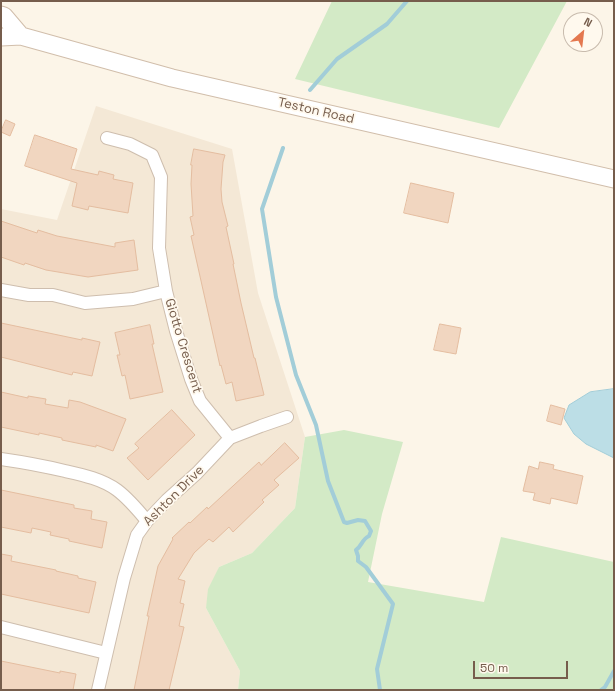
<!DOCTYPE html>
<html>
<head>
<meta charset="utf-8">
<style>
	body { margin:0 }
	#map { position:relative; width:615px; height:691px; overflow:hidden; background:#fcf5e8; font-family:"Space Grotesk",sans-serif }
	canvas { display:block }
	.frame { position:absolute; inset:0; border:2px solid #765d4c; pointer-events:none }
	.north { position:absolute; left:563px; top:12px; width:40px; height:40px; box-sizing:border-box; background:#fff9ee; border:1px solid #c8bbad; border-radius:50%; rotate:28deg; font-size:11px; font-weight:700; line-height:16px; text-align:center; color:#765d4c }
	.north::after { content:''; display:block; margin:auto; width:14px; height:18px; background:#e4784f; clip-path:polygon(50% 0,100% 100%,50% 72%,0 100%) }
	.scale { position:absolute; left:473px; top:661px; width:95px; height:18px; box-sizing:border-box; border:2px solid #765d4c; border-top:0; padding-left:5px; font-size:12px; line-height:14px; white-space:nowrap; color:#765d4c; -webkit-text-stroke:3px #fff9ee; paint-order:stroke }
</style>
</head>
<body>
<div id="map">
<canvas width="615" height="691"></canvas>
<div class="frame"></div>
<div class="north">N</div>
<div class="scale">50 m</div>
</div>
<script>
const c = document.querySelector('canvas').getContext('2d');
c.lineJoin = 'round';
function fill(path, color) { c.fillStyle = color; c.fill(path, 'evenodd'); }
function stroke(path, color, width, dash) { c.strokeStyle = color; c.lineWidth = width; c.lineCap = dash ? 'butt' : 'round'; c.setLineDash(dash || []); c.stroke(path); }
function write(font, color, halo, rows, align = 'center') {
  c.font = font + ' "Space Grotesk",sans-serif'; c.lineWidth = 3.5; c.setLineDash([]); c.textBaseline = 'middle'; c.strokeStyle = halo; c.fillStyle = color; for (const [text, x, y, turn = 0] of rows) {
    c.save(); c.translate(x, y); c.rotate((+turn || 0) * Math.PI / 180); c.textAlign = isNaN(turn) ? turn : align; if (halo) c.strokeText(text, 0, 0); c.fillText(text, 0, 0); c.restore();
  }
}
fill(new Path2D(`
	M96 106 232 149 258 293 305 437 295 508 252 553 219 567 206 608 240 671 238 690H1V209L57 220Z`), '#f4e8d6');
fill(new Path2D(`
	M332 1H567L499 128 295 79Z
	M344 430 403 442 382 514 368 582 484 602 501 537 614 562V690H238L240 671 206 608 208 589 219 567 252 553 295 508 305 437Z`), '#d3eac6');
const water = new Path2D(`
	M614 389V458L586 444 574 434 564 418 569 405 590 392Z`);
fill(water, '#bcdee6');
stroke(water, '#a2cdd8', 1);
stroke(new Path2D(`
	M310 90 337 59 387 24 407 1
	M283 148 262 209 276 297 296 375 316 425 328 481 344 522 347 523 358 520 365 521 371 531 369 536C362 539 362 546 356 550L358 556V561L366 567 393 604 377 669 380 690
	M601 690 605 687 614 671`), '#a2cdd8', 4);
const building = new Path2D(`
	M6 120 15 124 10 136 1 132Z
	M35 135 77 149 71 169 98 175 99 171 114 175 113 179 133 183 128 213 89 206 88 210 72 206 77 183 25 166Z
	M194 149 225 155 223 162 221 189 222 202 228 226 226 227 234 264H233L241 303 254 358H255L264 395 236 401 232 382 226 384 221 365 220 366 191 236 194 235 190 217 193 216 191 184 192 165H191Z
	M411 183 454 193 448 223 404 213Z
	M1 221 37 233 38 230 57 236 115 247V243L134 240 138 270 88 277 46 270 25 263 24 265 1 257Z
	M1 323 82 340V338L100 342 92 376 73 372 72 375 1 357Z
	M440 324 461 328 456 354 434 350Z
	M150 325 154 344H152L163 392 130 399 125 375 122 376 117 355H120L115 333Z
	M1 392 28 398V396L46 399 45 404 68 408 69 400 80 402 126 419 113 451 96 445V447L62 440V438L39 433V435L1 427Z
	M551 405 565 409 561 425 547 421Z
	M172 410 195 435 148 480 127 458 139 448 135 444Z
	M285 443 299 458 274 480 279 485 262 500 264 502 233 532 229 527 213 542 209 539 194 553 178 579 185 581 180 603 184 604 179 626 184 627 169 690H134L149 616H147L158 566 173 539 172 538 189 522 190 523 207 507 208 509 259 462 261 465Z
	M540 462 554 465 553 469 583 476 577 504 551 498 550 504 533 500 535 493 523 491 529 466 538 469Z
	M1 490 74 505V508L92 511 91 519 107 522 102 548 69 541V539L50 535 51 532 32 528 31 533 1 527Z
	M1 554 12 556 11 561 56 570V571L78 576V578L96 582 89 613 1 594Z
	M1 661 60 673V671L76 674 73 690H1Z`);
fill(building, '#f1d6c0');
stroke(building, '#e4bda0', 1);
const minor = new Path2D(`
	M1 290 29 295H53L85 303 133 299 166 291 159 248 161 177 152 155 130 144 107 138
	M166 291 176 331 191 379 200 401 230 438
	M1 459C22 462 44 466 65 471 83 475 102 479 117 490 129 499 138 510 147 521
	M1 627 106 653
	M98 690 124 578 137 535 147 521 167 500 197 473 230 438 261 426 287 417`);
const secondary = new Path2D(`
	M1 15 4 16 21 36
	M1 37 21 36 172 78 614 179`);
stroke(minor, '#cebeae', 14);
stroke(secondary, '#d1beab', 19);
stroke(minor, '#fff', 12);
stroke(secondary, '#fff', 17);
write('13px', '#765d4c', '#fff9ee', [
	["Teston Road",316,111,13],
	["Giotto Crescent",183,346,73],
	["Ashton Drive",174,496,-45]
]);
</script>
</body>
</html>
